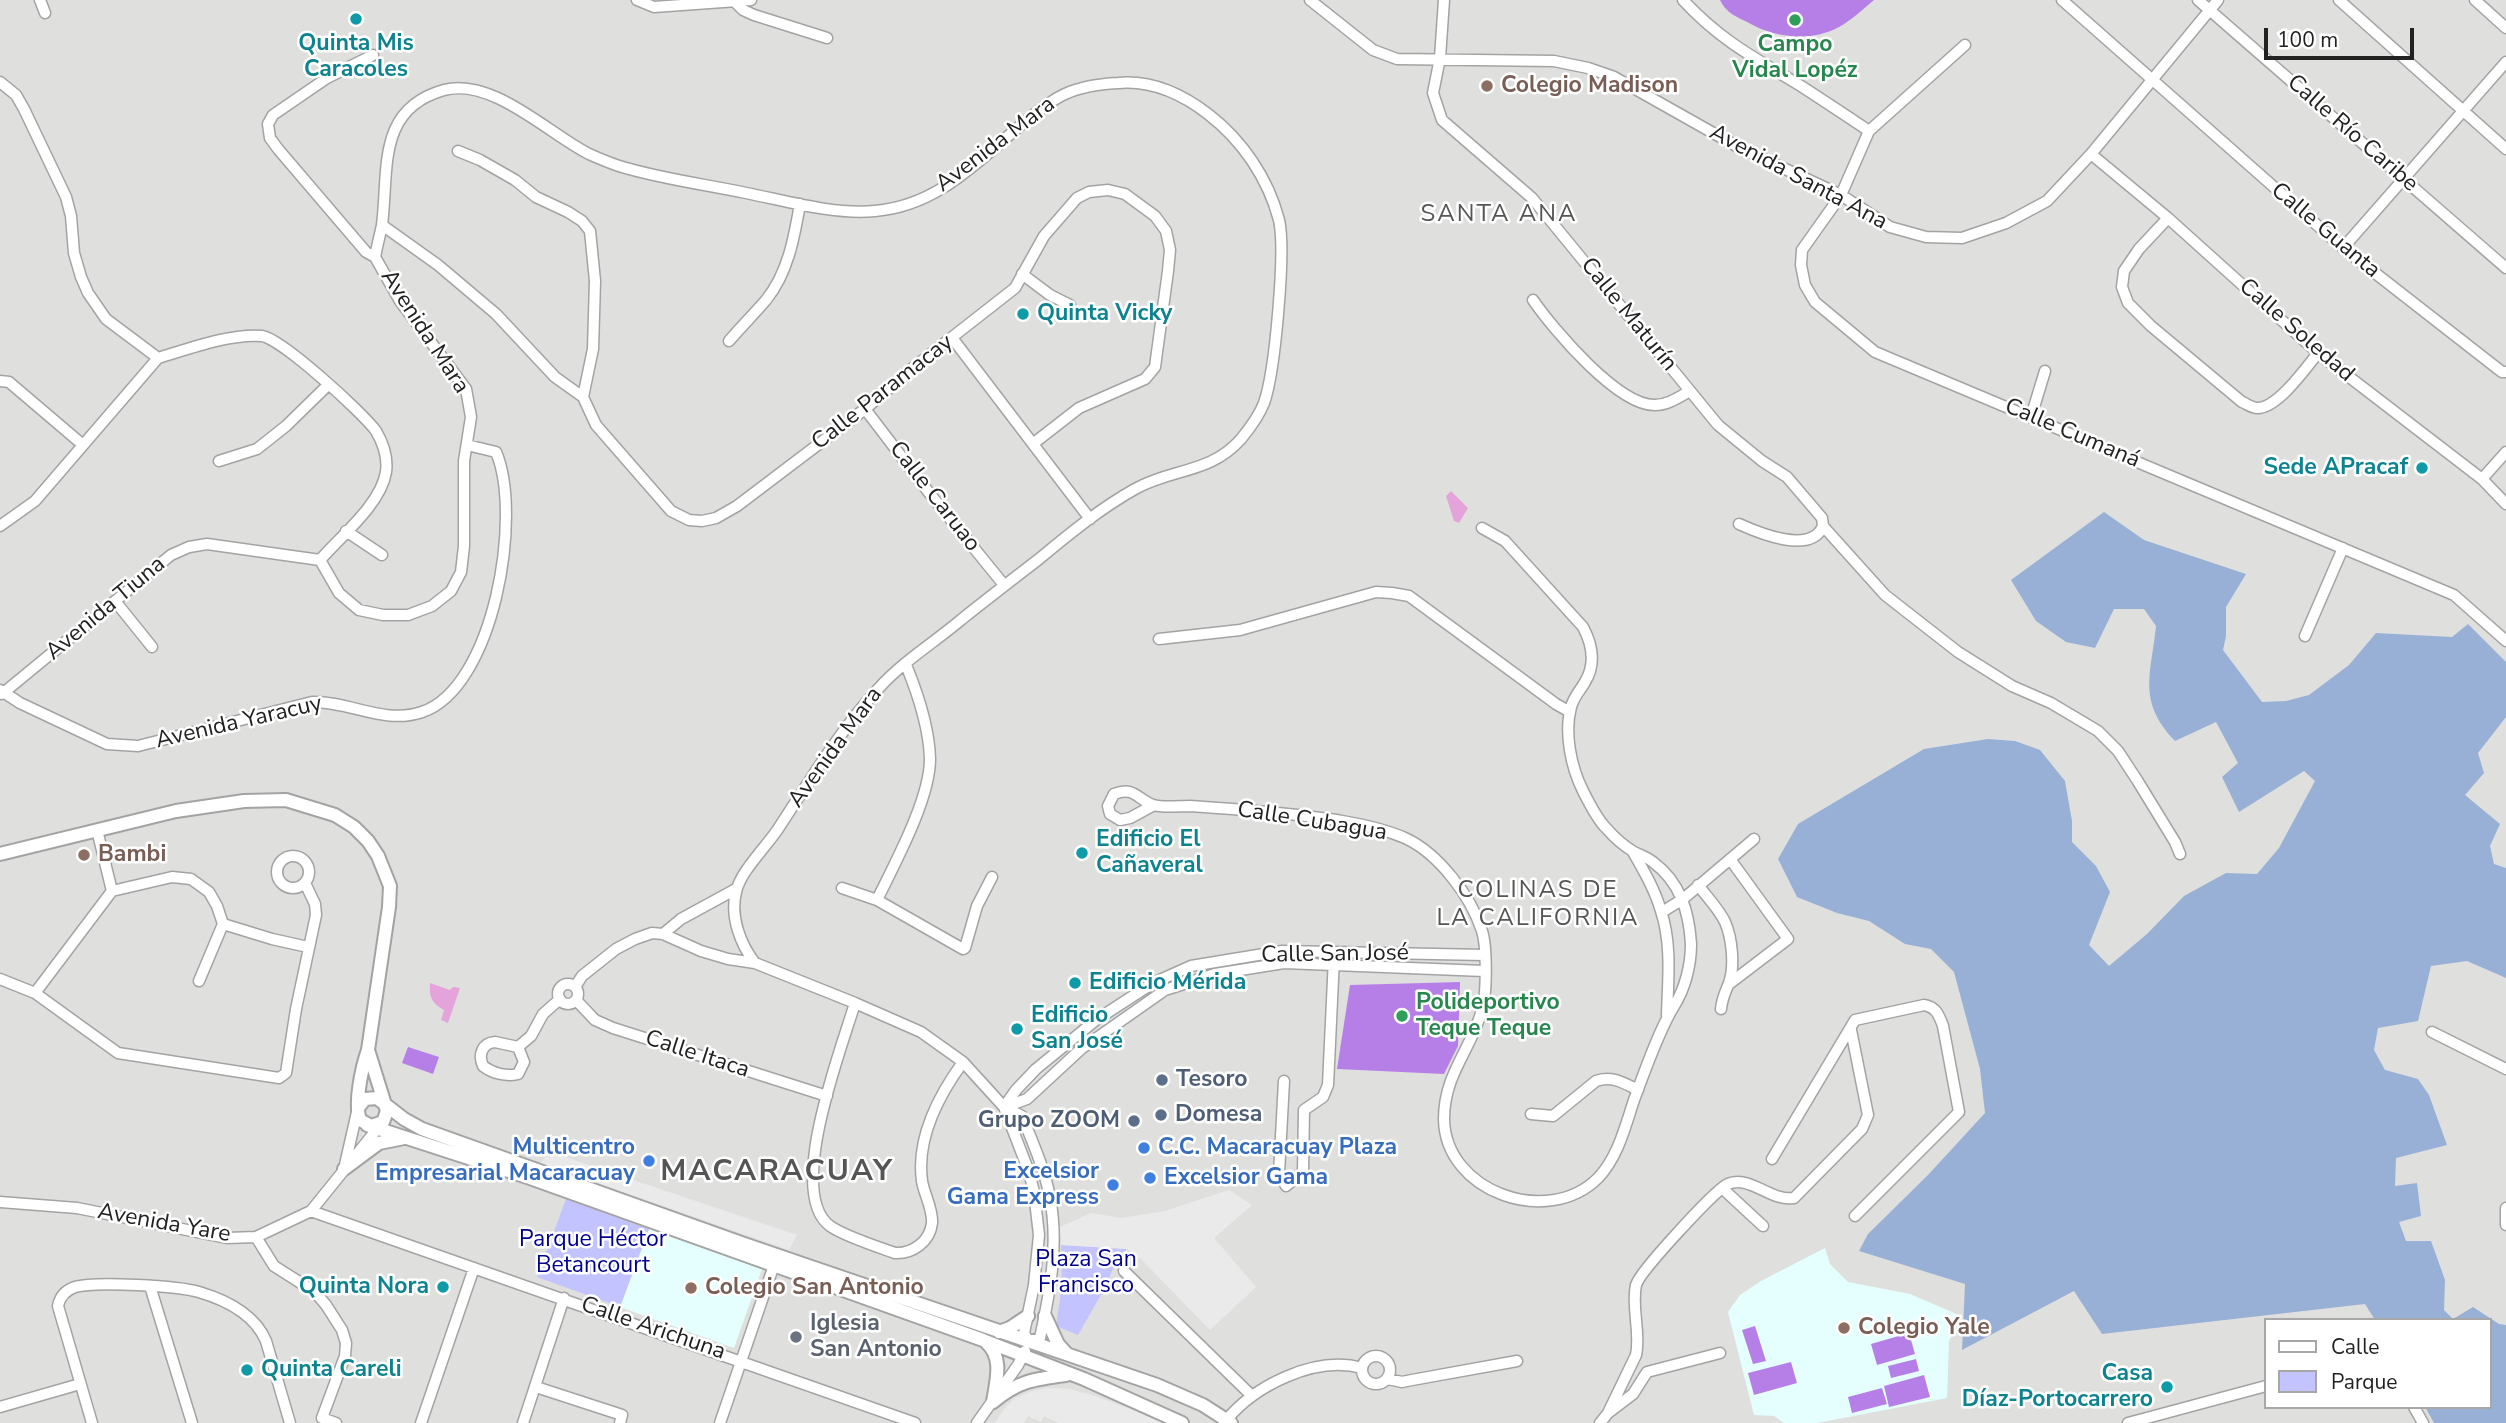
<!DOCTYPE html>
<html>
<head>
<meta charset="utf-8">
<style>
	body { margin:0 }
	#map { position:relative; width:2506px; height:1423px; overflow:hidden; background:#e8f3ee; font-family:"Nunito Sans",sans-serif }
	canvas { display:block }
	.legend { position:absolute; left:2264px; top:1318px; width:228px; height:91px; box-sizing:border-box; background:#fff; border:2px solid #a7a7a7; margin:0; padding:9px 12px; list-style:none; font-size:21px; color:#222 }
	.legend li { display:flex; align-items:center; gap:14px; height:35px }
	.legend b { width:35px; border:2px solid #a7a7a7 }
	.scale { position:absolute; left:2264px; top:28px; width:150px; height:32px; box-sizing:border-box; border:4px solid #222; border-top:0; padding-left:9px; font-size:21px; line-height:24px; white-space:nowrap; color:#222; -webkit-text-stroke:5px #fff; paint-order:stroke }
</style>
</head>
<body>
<div id="map">
<canvas width="2506" height="1423"></canvas>
<ul class="legend">
<li><b style="height:9px;background:#fff"></b>Calle</li>
<li><b style="height:19px;background:#c2c3ff"></b>Parque</li>
</ul>
<div class="scale">100 m</div>
</div>
<script>
const c = document.querySelector('canvas').getContext('2d');
c.lineJoin = 'round';
function fill(path, color) { c.fillStyle = color; c.fill(path, 'evenodd'); }
function stroke(path, color, width, dash) { c.strokeStyle = color; c.lineWidth = width; c.lineCap = dash ? 'butt' : 'round'; c.setLineDash(dash || []); c.stroke(path); }
function write(font, color, halo, rows, align = 'center') {
  c.font = font + ' "Nunito Sans",sans-serif'; c.lineWidth = 5; c.setLineDash([]); c.textBaseline = 'middle'; c.strokeStyle = halo; c.fillStyle = color; for (const [text, x, y, turn = 0] of rows) {
    c.save(); c.translate(x, y); c.rotate((+turn || 0) * Math.PI / 180); c.textAlign = isNaN(turn) ? turn : align; if (halo) c.strokeText(text, 0, 0); c.fillText(text, 0, 0); c.restore();
  }
}
fill(new Path2D(`
	M0 0H2506V1423H0ZM2266 1320H2490V1407H2266Z`), '#dfe0de');
fill(new Path2D(`
	M649 1229 762 1269 734 1348 620 1307Z
	M1825 1248 1830 1264 1848 1282 1910 1294 1961 1316 1949 1341 1947 1398 1817 1423H1784L1774 1416 1754 1415 1728 1312 1740 1295 1761 1281Z`), '#e4fffd');
fill(new Path2D(`
	M2104 512 2144 540 2246 574 2226 607V636L2223 650 2262 702 2286 701 2309 695 2349 665 2376 633 2452 637 2468 624 2506 662V717L2478 753 2484 773 2465 795 2500 824 2490 846 2494 864 2506 868V978L2467 961 2431 966 2418 1021 2378 1028 2374 1050 2385 1070 2418 1079 2429 1095 2447 1145 2396 1158 2395 1186 2417 1183 2421 1216 2399 1222 2406 1241H2431L2445 1280 2444 1310 2453 1319 2473 1307 2499 1324 2506 1325V1423H2434L2425 1407H2490V1320H2375L2365 1304 2102 1334 2074 1291 1962 1350 1965 1284 1859 1251 1868 1234 1928 1175 1985 1113 1980 1069 1954 972 1931 949 1905 944 1869 921 1837 913 1797 897 1778 859 1798 824 1924 749 1988 739 2015 741 2040 750 2065 781 2072 821V842L2096 866 2110 892 2089 945 2109 966 2147 934 2184 896 2226 873 2257 874 2279 848 2315 781 2304 771 2239 812 2222 777 2238 763 2216 722 2175 741C2137 701 2151 675 2156 626L2144 609H2114L2095 648 2066 642 2036 621 2011 580Z`), '#98b0d6');
fill(new Path2D(`
	M566 1199 649 1229 620 1307 537 1277Z
	M1061 1245 1127 1249 1117 1258 1106 1286 1078 1335 1056 1326 1062 1285Z`), '#c2c3ff');
fill(new Path2D(`
	M1720 0H1874C1863 9 1852 20 1839 27 1812 42 1775 38 1749 23 1737 17 1726 13 1720 0Z
	M1460 982 1458 1046 1444 1074 1337 1069 1350 985Z
	M408 1047 439 1057 433 1074 402 1063Z
	M1755 1326 1766 1361 1753 1364 1742 1330Z
	M1909 1333 1915 1354 1877 1365 1871 1344Z
	M1916 1359 1919 1371 1891 1378 1888 1366Z
	M1791 1362 1797 1383 1754 1395 1748 1373Z
	M1924 1375 1930 1397 1889 1407 1884 1386Z
	M1882 1388 1887 1404 1852 1413 1848 1397Z`), '#b67fe8');
fill(new Path2D(`
	M550 1152 797 1235 789 1250 540 1163Z
	M1229 1190 1252 1205 1214 1238 1256 1287 1210 1330 1142 1260 1127 1249 1061 1245 1060 1227 1091 1213 1121 1218 1165 1211Z
	M1047 1388 1069 1389 1092 1395 1168 1423H1059L1044 1416 1041 1422 1028 1416 1024 1423H995L1004 1409 1014 1399 1032 1391Z`), '#eaeaea');
fill(new Path2D(`
	M1451 491 1468 508 1459 523 1454 521 1446 496Z
	M430 983 450 990 453 987 460 988 448 1023 441 1020 444 1010C432 1003 429 998 430 983Z`), '#e4a4db');
const minor = new Path2D(`
	M40 0 45 13
	M637 0 654 7 751 0
	M1310 0 1373 50 1397 59 1554 61 1588 68 1614 77 1738 147 1841 195 1890 227 1926 237 1962 238 2006 223 2047 201 2091 154 2218 0
	M1444 0 1440 58 1433 93 1442 120 1532 198 1718 425 1762 461 1787 477 1822 518 1823 526 1885 595 1958 652 2012 686 2051 703 2098 731 2118 751 2137 780 2175 842 2180 854
	M1683 0C1721 41 1755 58 1801 86 1824 101 1847 116 1869 131
	M2062 0 2343 248 2502 372H2506
	M2198 0 2506 268
	M2339 0 2506 149
	M2475 0 2506 28
	M736 3 743 10 754 15 827 38
	M1965 45 1869 131 1841 195 1802 250 1801 265 1805 285 1815 302 1875 352 2454 595 2506 641
	M373 55 327 78 273 115 268 124 270 138 278 149 366 252 375 257
	M0 82 16 95 24 109 66 197 71 216 74 253 81 277 88 293 106 319 158 358C188 349 231 333 262 336 282 339 363 413 376 431 383 443 388 458 386 472 381 504 341 536 320 560
	M458 151 480 160 515 180 536 197 568 212 582 221 590 231 595 281 593 349 583 397
	M2091 154 2168 218 2318 353 2482 479 2506 504
	M2168 218 2139 249 2124 271 2122 287 2128 303 2151 326 2242 402C2247 404 2252 408 2257 408 2277 409 2306 368 2318 353
	M382 225 438 265 496 314 555 377 583 397 596 425 671 511 689 520 702 521 716 518 737 506 865 409 914 367 1015 288 1044 236 1077 198 1089 192 1108 190 1125 194 1155 216 1166 231 1170 250 1168 271 1155 367 1145 379 1079 408 1034 443
	M2343 248 2506 62
	M1022 274 1050 295 1070 305
	M1533 300C1553 329 1618 406 1655 405 1668 405 1679 397 1690 391
	M953 339 1090 519
	M729 341C741 327 754 314 766 300 788 273 794 238 800 204
	M0 381 9 382 83 445
	M865 409 930 494 1004 585
	M2031 417 2045 371
	M219 461 257 449 286 426 328 385
	M2482 479 2506 452
	M1739 524C1759 533 1811 555 1823 526
	M0 526 35 501 158 358
	M346 531 382 555
	M320 560 339 593 359 610 383 615H408L432 606 451 591 461 572 464 546V461L471 417 466 389 400 301 375 257C377 246 380 235 382 225 389 170 376 109 444 90 492 77 549 134 589 154 598 158 610 163 619 166 661 179 704 184 746 193 787 201 833 215 875 211 937 206 976 163 1021 125 1035 114 1049 101 1065 94 1082 86 1100 84 1118 83 1151 80 1182 94 1208 114 1242 140 1268 178 1279 220 1286 251 1275 372 1264 403 1259 416 1250 428 1241 439 1210 474 1172 468 1135 489 1101 508 1069 534 1039 559 1013 579 987 599 962 619 935 642 902 662 879 688 840 730 809 782 778 829 766 847 740 872 736 892 730 916 740 944 755 963
	M115 601 152 647
	M2305 636 2343 548
	M1159 639 1240 630 1376 592 1392 593 1409 596 1556 704 1570 712
	M0 690 20 703 107 744 138 746 312 702C349 701 385 725 422 712 494 688 523 515 496 452L467 445
	M2 694 171 555 189 547 207 544 320 560
	M1154 805 1130 818 1120 820 1110 814 1108 806 1114 794C1134 786 1137 799 1153 805 1163 808 1179 806 1190 806 1219 808 1248 810 1277 813 1316 817 1368 822 1405 838 1438 853 1471 896 1482 931 1487 947 1487 993 1482 1010 1471 1050 1444 1074 1444 1119 1445 1192 1548 1228 1598 1178 1618 1157 1625 1127 1634 1100 1644 1073 1659 1030 1674 1006 1685 989 1691 965 1691 944 1689 911 1680 882 1653 862 1647 857 1640 855 1634 852 1624 846 1613 836 1606 828 1597 819 1589 803 1583 791 1571 767 1564 733 1571 707 1574 696 1580 691 1585 682 1596 664 1592 644 1583 627L1505 541 1482 528
	M97 830 112 891
	M1633 852C1644 871 1655 890 1661 911 1672 944 1668 981 1667 1015
	M277 872a16 16 0 1 1 32 0a16 16 0 1 1-32 0Z
	M1698 885C1707 897 1719 909 1725 922 1732 938 1735 966 1729 983 1725 993 1722 998 1721 1009
	M842 888 877 900 963 949 965 948 977 906 992 877
	M877 900C895 863 930 799 930 759 929 726 918 694 906 665
	M1662 912 1683 899 1754 839
	M223 924 272 939 308 947
	M663 934 681 919 736 889
	M0 979 35 993 118 1053 279 1078 286 1073 296 1009 316 915 315 904 305 883
	M1729 984 1788 939 1730 859
	M558 994a10 10 0 1 1 20 0a10 10 0 1 1-20 0Z
	M575 987 582 976 616 949 635 939 652 933 663 934 701 951 728 959 755 963 855 1003 921 1032 963 1062 1004 1107 1029 1172 1034 1192 1039 1235 1034 1285 1024 1333 1028 1341
	M35 993 112 891 172 877 191 879 209 892 217 906 223 924 199 981
	M576 1000 595 1020 613 1028 827 1096
	M855 1003C842 1047 785 1193 830 1226 844 1236 878 1247 895 1253 912 1254 930 1242 932 1223 933 1209 924 1194 922 1181 916 1138 939 1095 963 1062
	M2432 1032 2506 1069
	M495 1042 518 1047 524 1062 518 1074C506 1077 492 1073 483 1066 478 1055 482 1043 495 1042Z
	M518 1047 531 1036 543 1014 560 999
	M1284 1081 1279 1173 1286 1186 1303 1172 1304 1110 1323 1097 1328 1085 1334 958
	M1004 1107 1016 1090 1036 1069 1096 1020 1153 983 1191 966 1282 951 1485 955
	M1004 1107 1022 1116C1033 1143 1045 1170 1050 1198 1059 1245 1050 1292 1040 1338L1028 1341
	M1005 1107 1027 1099 1081 1049 1165 990 1215 974 1284 963 1484 971
	M1531 1114 1553 1116 1596 1081C1611 1075 1624 1083 1638 1090
	M1772 1159 1855 1020 1924 1005C1936 1007 1939 1015 1943 1026L1959 1112 1855 1216
	M344 1169 357 1112
	M1722 1188 1763 1226
	M0 1202 77 1208 227 1238 256 1237 311 1211 382 1123
	M2506 1208V1225
	M311 1211 915 1423
	M256 1237 274 1266 315 1292 326 1305 342 1330 346 1343 345 1356 322 1418
	M1124 1271 1252 1396
	M150 1286 192 1423
	M1362 1370a14 14 0 1 1 28 0a14 14 0 1 1-28 0Z
	M1388 1379 1402 1382 1412 1380 1517 1361
	M536 1387 622 1415 620 1423
	M0 1407 80 1384
	M2414 1407 2423 1423
	M1608 1413 1633 1394 1647 1372 1720 1353
	M322 1418 336 1423
	M92 1423 58 1306C60 1296 66 1290 75 1287 95 1281 179 1286 199 1292 226 1300 255 1315 266 1341L290 1423
	M421 1423 474 1268
	M523 1423 564 1298
	M720 1423 774 1265
	M977 1423 1018 1365 1025 1351
	M1224 1423C1253 1386 1315 1355 1362 1368
	M1600 1423 1608 1413 1636 1355C1641 1332 1631 1308 1636 1285 1640 1271 1711 1195 1726 1185 1749 1173 1770 1202 1794 1198L1862 1129 1868 1115 1851 1030
	M2128 1423 2266 1386`);
const tertiary = new Path2D(`
	M0 854 176 811 244 801 286 800 335 815 354 827 368 841 378 856 390 886 389 907 368 1050C362 1067 354 1103 360 1120L371 1126 383 1122 387 1111 368 1050
	M358 1108 365 1099 377 1098 404 1119 422 1129 744 1244 1157 1385 1203 1405 1231 1423
	M367 1125 530 1178 983 1340 1084 1379 1182 1423
	M344 1169 379 1143 404 1138
	M1045 1316 1058 1344 1067 1354
	M999 1332 1010 1328 1028 1316
	M986 1342C1004 1358 996 1381 993 1402
	M993 1402C1018 1381 1034 1379 1066 1375`);
stroke(minor, '#a3a3a3', 13);
stroke(tertiary, '#a3a3a3', 16);
stroke(minor, '#fff', 10);
stroke(tertiary, '#fff', 12);
for (const [x, y, r, color] of [
	[356,19,7,"#0f9aa8"],
	[1795,20,7,"#2e9e5b"],
	[1487,86,7,"#8d6e63"],
	[1023,314,7,"#0f9aa8"],
	[2422,468,7,"#0f9aa8"],
	[1082,853,7,"#0f9aa8"],
	[84,855,7,"#8d6e63"],
	[1075,983,7,"#0f9aa8"],
	[1402,1016,7,"#2e9e5b"],
	[1017,1029,7,"#0f9aa8"],
	[1162,1080,7,"#5c6f8a"],
	[1161,1115,7,"#5c6f8a"],
	[1134,1121,7,"#5c6f8a"],
	[1144,1148,7,"#3f7fe0"],
	[649,1161,7,"#3f7fe0"],
	[1150,1178,7,"#3f7fe0"],
	[1113,1185,7,"#3f7fe0"],
	[443,1287,7,"#0f9aa8"],
	[691,1288,7,"#8d6e63"],
	[1844,1328,7,"#8d6e63"],
	[796,1337,7,"#6b7280"],
	[247,1370,7,"#0f9aa8"],
	[2167,1387,7,"#0f9aa8"]
]) { const dot = new Path2D(); dot.arc(x, y, r, 0, 2 * Math.PI); c.fillStyle = color; c.fill(dot); stroke(dot, '#fff', 2.5); }
write('bold 23px', '#0d838f', '#fff', [
	["Quinta Mis",356,44,"center"],
	["Caracoles",356,70,"center"],
	["Quinta Vicky",1037,314],
	["Sede APracaf",2408,468,"right"],
	["Edificio El",1096,840],
	["Cañaveral",1096,866],
	["Edificio Mérida",1089,983],
	["Edificio",1031,1016],
	["San José",1031,1042],
	["Quinta Nora",429,1287,"right"],
	["Quinta Careli",261,1370],
	["Casa",2153,1374,"right"],
	["Díaz-Portocarrero",2153,1400,"right"]
], 'left');
write('bold 23px', '#27864d', '#fff', [
	["Campo",1795,45],
	["Vidal Lopéz",1795,71],
	["Polideportivo",1416,1003,"left"],
	["Teque Teque",1416,1029,"left"]
]);
write('bold 23px', '#785e54', '#fff', [
	["Colegio Madison",1501,86],
	["Bambi",98,855],
	["Colegio San Antonio",705,1288],
	["Colegio Yale",1858,1328]
], 'left');
write('23px', '#222', '#fff', [
	["Calle Río Caribe",2352,134,41],
	["Avenida Mara",996,145,-37],
	["Avenida Santa Ana",1798,178,28],
	["Calle Guanta",2325,231,40],
	["Calle Maturín",1628,315,51],
	["Calle Soledad",2296,331,41],
	["Avenida Mara",424,332,57],
	["Calle Paramacay",883,393,-38],
	["Calle Cumaná",2072,434,23],
	["Calle Caruao",934,497,52],
	["Avenida Tiuna",106,609,-40],
	["Avenida Yaracuy",239,723,-13],
	["Avenida Mara",836,748,-54],
	["Calle Cubagua",1312,822,9],
	["Calle San José",1335,955,-1],
	["Calle Itaca",697,1055,18],
	["Avenida Yare",164,1224,10],
	["Calle Arichuna",653,1329,19]
]);
write('bold 23px', '#4e5e75', '#fff', [
	["Tesoro",1176,1080],
	["Domesa",1175,1115],
	["Grupo ZOOM",1120,1121,"right"]
], 'left');
write('bold 23px', '#366cbe', '#fff', [
	["Multicentro",635,1148],
	["Empresarial Macaracuay",635,1174],
	["C.C. Macaracuay Plaza",1158,1148,"left"],
	["Excelsior",1099,1172],
	["Gama Express",1099,1198],
	["Excelsior Gama",1164,1178,"left"]
], 'right');
write('23px', '#00018f', '#fff', [
	["Parque Héctor",593,1240],
	["Betancourt",593,1266],
	["Plaza San",1086,1260],
	["Francisco",1086,1286]
]);
write('bold 23px', '#5b616d', '#fff', [
	["Iglesia",810,1324],
	["San Antonio",810,1350]
], 'left');
c.letterSpacing = '2px';
write('24px', '#555', '#fff', [
	["SANTA ANA",1499,215],
	["COLINAS DE",1538,891],
	["LA CALIFORNIA",1538,919]
]);
c.letterSpacing = '0px';
c.letterSpacing = '2px';
write('bold 30px', '#555', '#fff', [
	["MACARACUAY",777,1173]
]);
c.letterSpacing = '0px';
</script>
</body>
</html>
